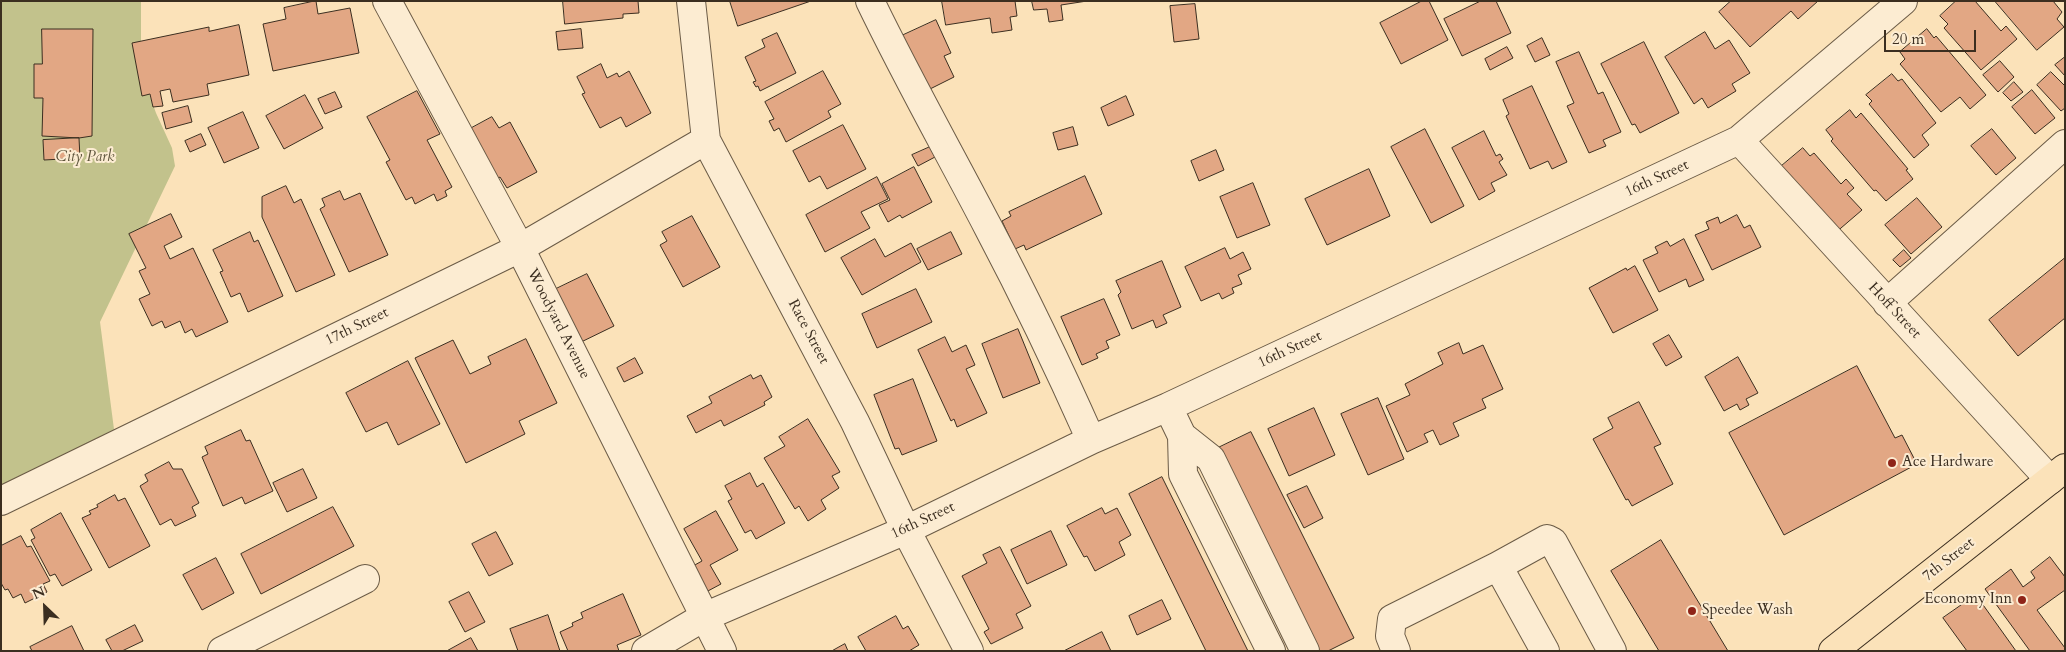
<!DOCTYPE html>
<html>
<head>
<meta charset="utf-8">
<style>
	body { margin:0 }
	#map { position:relative; width:2066px; height:652px; overflow:hidden; background:#fbe2b9; font-family:Cardo,serif }
	canvas { display:block }
	.frame { position:absolute; inset:0; border:2px solid #3b2e20; pointer-events:none }
	.north { position:absolute; left:20px; top:582px; width:50px; height:50px; -webkit-text-stroke:4px #fcecd2; paint-order:stroke; rotate:336deg; font-size:14px; font-weight:700; line-height:20px; text-align:center; color:#3b2e20 }
	.north::after { content:''; display:block; margin:auto; width:18px; height:22px; background:#3b2e20; clip-path:polygon(50% 0,100% 100%,50% 72%,0 100%) }
	.scale { position:absolute; left:1884px; top:30px; width:92px; height:22px; box-sizing:border-box; border:2px solid #3b2e20; border-top:0; padding-left:6px; font-size:15px; line-height:18px; white-space:nowrap; color:#3b2e20; -webkit-text-stroke:4px #fcecd2; paint-order:stroke }
</style>
</head>
<body>
<div id="map">
<canvas width="2066" height="652"></canvas>
<div class="frame"></div>
<div class="north">N</div>
<div class="scale">20 m</div>
</div>
<script>
const c = document.querySelector('canvas').getContext('2d');
c.lineJoin = 'round';
function fill(path, color) { c.fillStyle = color; c.fill(path, 'evenodd'); }
function stroke(path, color, width, dash) { c.strokeStyle = color; c.lineWidth = width; c.lineCap = dash ? 'butt' : 'round'; c.setLineDash(dash || []); c.stroke(path); }
function write(font, color, halo, rows, align = 'center') {
  c.font = font + ' Cardo,serif'; c.lineWidth = 4; c.setLineDash([]); c.textBaseline = 'middle'; c.strokeStyle = halo; c.fillStyle = color; for (const [text, x, y, turn = 0] of rows) {
    c.save(); c.translate(x, y); c.rotate((+turn || 0) * Math.PI / 180); c.textAlign = isNaN(turn) ? turn : align; if (halo) c.strokeText(text, 0, 0); c.fillText(text, 0, 0); c.restore();
  }
}
fill(new Path2D(`
	M1 1H141V71L156 113 172 148 175 166 100 322 115 437 1 495Z`), '#c2c28c');
const building = new Path2D(`
	M316 1 318 14 350 8 359 53 273 71 263 24 286 19 284 8Z
	M563 1H638L639 13 623 14V18L565 24Z
	M730 1H811L738 26Z
	M942 1H1015L1017 16 1010 17 1012 30 992 33 990 18 946 25Z
	M1032 1H1087L1061 5 1063 20 1049 22 1047 9 1034 10Z
	M1422 1H1429L1448 40 1401 64 1380 23Z
	M1481 1H1496L1511 33 1462 56 1444 19Z
	M1731 1H1818L1798 19 1791 11 1750 47 1719 12Z
	M1956 1H1975L2001 31 2006 26 2017 39 1981 70 1944 28 1948 24 1940 16Z
	M1995 1H2053L2062 12 2057 19 2064 27 2037 50Z
	M1195 4 1199 39 1174 42 1170 6Z
	M936 20 951 53 944 56 954 77 928 90 897 38Z
	M239 25 249 75 207 84 209 95 173 102 170 89 160 91 163 106 153 107 150 94 142 96 132 43 209 27V31Z
	M42 29H93L92 136 79 138 42 136 43 98H34V64H42Z
	M581 29 583 48 558 50 556 32Z
	M1927 29 1934 38 1936 36 1986 95 1970 109 1960 97 1941 112 1900 64 1905 59 1900 52Z
	M1705 32 1715 49 1729 40 1750 73 1732 84 1736 91 1708 108 1702 98 1694 104 1665 57Z
	M777 33 796 73 760 91 758 86 756 87 753 82 756 81 745 57 765 47 762 40Z
	M1542 38 1550 55 1535 62 1527 46Z
	M1644 42 1679 113 1640 133 1635 124 1632 125 1601 64Z
	M1507 47 1513 58 1490 70 1485 59Z
	M1579 52 1598 94 1603 92 1621 132 1603 140 1606 146 1589 153 1567 106 1574 103 1556 62Z
	M2065 57V76L2055 65Z
	M2000 61 2014 77 1998 92 1983 75Z
	M601 64 607 78 617 73 619 77 629 71 651 113 626 127 621 117 600 128 582 94 585 93 577 77Z
	M823 71 841 104 828 111 831 117 786 142 779 128 774 131 769 121 774 119 765 102Z
	M2051 72 2065 86V108L2061 111 2037 85Z
	M1892 74 1898 81 1902 79 1936 123 1922 135 1929 145 1914 158 1869 104 1872 101 1866 95Z
	M2014 82 2023 92 2011 101 2003 93Z
	M1532 86 1567 162 1552 169 1548 161 1530 169 1506 116 1509 114 1503 100Z
	M2032 90 2055 118 2035 134 2012 107Z
	M417 91 440 134 427 140 452 187 445 191 447 196 437 201 434 194 415 204 412 197 406 200 386 162 390 160 367 117Z
	M335 92 342 107 325 114 318 99Z
	M305 95 323 128 284 149 266 116Z
	M1126 96 1134 115 1108 126 1101 108Z
	M188 106 192 122 166 129 162 113Z
	M1850 110 1856 118 1861 113 1908 169 1906 170 1913 179 1886 201 1876 190 1874 191 1831 141 1833 139 1826 130Z
	M243 112 259 148 224 163 208 128Z
	M492 117 499 128 510 122 537 172 507 188 500 177 495 180 468 130Z
	M843 125 866 169 827 189 820 176 809 182 793 151Z
	M1073 127 1078 145 1058 150 1053 133Z
	M1425 129 1464 206 1431 223 1391 147Z
	M1992 129 2016 158 1996 175 1971 146Z
	M1484 131 1496 156 1500 154 1503 159 1499 162 1507 175 1491 183 1495 191 1479 200 1452 148Z
	M201 134 206 145 190 152 185 141Z
	M79 138 80 158 44 160 43 140Z
	M930 147 935 157 918 166 912 155Z
	M1803 148 1810 156 1814 153 1841 184 1846 179 1854 188 1847 194 1862 210 1834 234 1778 169Z
	M1216 150 1224 170 1199 181 1191 161Z
	M914 167 932 202 902 218 900 215 888 222 879 205 890 200 882 184Z
	M1369 169 1390 216 1327 245 1305 199Z
	M1085 176 1102 214 1026 250 1024 245 1015 249 1002 221 1011 216 1009 212Z
	M877 177 888 199 861 212 870 228 825 252 806 215Z
	M1253 183 1270 225 1237 238 1220 197Z
	M286 186 294 203 301 199 335 275 296 292 262 217V197Z
	M340 191 344 200 360 193 388 255 349 272 320 209 325 206 322 199Z
	M1917 198 1942 227 1911 254 1885 225Z
	M171 214 182 237 164 246 170 259 193 248 228 322 196 337 192 329 185 333 180 321 165 328 162 321 152 326 139 299 150 294 139 271 146 268 129 234Z
	M1737 215 1744 228 1750 225 1761 247 1712 270 1695 235 1709 229 1706 222 1718 217 1720 223Z
	M692 216 720 267 683 287 660 245 667 241 662 232Z
	M250 232 254 242 258 240 283 296 248 312 240 293 231 297 220 272 223 271 213 250Z
	M951 232 962 254 928 270 917 249Z
	M875 239 885 257 911 243 921 262 862 295 841 258Z
	M1684 239 1704 280 1689 287 1686 279 1659 292 1643 260 1658 253 1655 247 1667 241 1670 246Z
	M1225 248 1230 259 1243 252 1251 269 1238 275 1242 284 1232 288 1234 293 1222 299 1219 293 1201 301 1185 267Z
	M1904 250 1911 258 1900 267 1893 260Z
	M2065 258V318L2018 356 1989 320Z
	M1162 261 1181 307 1163 315 1167 323 1156 328 1153 320 1132 329 1118 295 1121 292 1116 281Z
	M1635 266 1658 310 1613 333 1589 288 1626 268 1627 270Z
	M587 274 614 326 575 345 553 303 561 299 556 289Z
	M916 289 932 322 877 348 862 314Z
	M1104 299 1120 335 1106 341 1109 348 1096 354 1098 358 1082 365 1061 317Z
	M1018 329 1040 383 1003 398 982 344Z
	M1669 335 1682 357 1666 366 1653 344Z
	M945 337 952 352 966 345 975 365 966 369 987 413 957 427 954 419 951 421 918 350Z
	M526 339 557 403 519 421 525 434 466 463 415 358 453 340 470 374 491 364 488 357Z
	M1459 343 1463 354 1483 345 1503 389 1482 399 1486 408 1453 423 1459 436 1440 445 1433 430 1424 434 1428 442 1407 452 1386 406 1410 395 1405 384 1443 364 1438 353Z
	M1738 357 1758 393 1746 399 1749 405 1740 410 1737 404 1724 411 1705 377Z
	M635 358 643 373 624 382 617 368Z
	M408 361 440 424 398 445 387 422 366 432 346 393Z
	M1857 366 1895 438 1902 435 1917 464 1784 535 1729 433Z
	M751 375 753 379 761 375 772 397 764 402 765 405 724 426 721 420 696 433 687 416 712 403 709 397Z
	M913 379 937 441 902 455 899 448 895 449 874 395Z
	M1378 398 1404 459 1368 475 1341 414Z
	M1639 402 1661 444 1654 447 1673 484 1632 506 1628 499 1626 500 1593 439 1613 428 1608 418Z
	M1314 408 1335 455 1289 476 1268 429Z
	M808 419 840 472 832 476 839 488 821 500 826 509 808 521 799 506 795 509 764 458 785 446 779 437Z
	M241 430 246 441 250 440 273 491 245 504 242 497 223 506 202 457 208 454 205 447Z
	M1251 432 1354 638 1328 651H1319L1218 448Z
	M169 462 173 469H182L199 503 192 507 196 516 175 526 171 519 160 525 140 486 148 481 145 475Z
	M303 469 317 498 287 512 273 483Z
	M750 473 757 487 763 483 785 523 756 539 751 530 745 533 728 501 732 499 725 486Z
	M1162 477 1248 651H1206L1129 494Z
	M1307 486 1323 518 1304 528 1287 495Z
	M115 495 118 501 125 498 150 546 109 568 82 518 91 514 89 511 98 507 97 505Z
	M333 507 354 546 261 594 241 554Z
	M1102 508 1105 514 1117 508 1131 535 1119 542 1125 555 1095 571 1087 556 1084 557 1067 526Z
	M716 511 738 550 710 565 721 584 706 592 693 566 702 561 684 529Z
	M61 513 92 570 62 586 55 574 50 576 31 540 35 538 31 530Z
	M1051 531 1067 565 1027 584 1011 550Z
	M496 532 513 564 489 576 472 544Z
	M21 536 27 547 31 546 50 581 43 584 47 592 25 603 21 594 13 598 8 589 5 590 1 583V546Z
	M1661 540 1728 651H1659L1611 571Z
	M1000 547 1031 606 1016 614 1023 628 991 644 984 632 989 629 962 576 987 563 983 555Z
	M2050 557 2065 577V590L2037 610 2065 648V651H2030L1985 589 2011 569 2023 587 2035 578 2031 572Z
	M216 558 234 593 202 610 183 575Z
	M469 592 485 622 465 632 449 602Z
	M623 594 641 635 617 645 619 651H568L560 632 573 626 572 623 583 618 581 613Z
	M1976 595 2016 651H1967L1943 618Z
	M1162 600 1171 619 1137 635 1129 616Z
	M548 615 560 651H518L510 629Z
	M896 616 903 629 908 626 919 645 909 651H866L858 637Z
	M135 625 143 641 122 651H112L106 640Z
	M72 626 84 651H32L30 647Z
	M1102 632 1111 651H1064Z
	M471 638 478 651H447Z
	M845 644 848 651H832Z`);
fill(building, '#e2a784');
stroke(building, '#3b2e20', 1);
const minor = new Path2D(`
	M387 1 520 248 722 651
	M691 1 706 140 855 422 906 530 969 651
	M870 1C907 78 949 152 988 227 1025 297 1059 368 1091 440
	M1739 140 2050 480
	M1887 303 2065 144
	M1168 407 1182 436 1183 474 1271 651
	M1182 436 1211 459 1305 651
	M1 501 520 248 706 140
	M1498 566 1547 539 1553 542 1612 651
	M222 651 365 579
	M646 651 704 617 906 530 1091 440 1168 407 1739 140 1903 1
	M1396 651 1390 636 1392 619 1498 566 1545 651`);
const major = new Path2D(`
	M1833 651 2065 468`);
stroke(minor, '#6b5b46', 30);
stroke(major, '#3b2e20', 30);
stroke(minor, '#fcecd2', 28);
stroke(major, '#fbe2b9', 28);
for (const [x, y, r, color] of [
	[1892,463,5,"#8f2418"],
	[2022,600,5,"#8f2418"],
	[1692,611,5,"#8f2418"]
]) { const dot = new Path2D(); dot.arc(x, y, r, 0, 2 * Math.PI); c.fillStyle = color; c.fill(dot); stroke(dot, '#fcecd2', 2); }
write('italic 15px', '#5d533b', '#fcecd2', [
	["City Park",85,158]
]);
write('15px', '#3b2e20', '#fcecd2', [
	["16th Street",1657,179,-25],
	["Hoff Street",1894,311,47],
	["Woodyard Avenue",558,324,63],
	["17th Street",357,327,-26],
	["Race Street",808,332,62],
	["16th Street",1290,350,-25],
	["16th Street",923,521,-25],
	["7th Street",1949,560,-38]
]);
write('15px', '#3b2e20', '#fcecd2', [
	["Ace Hardware",1902,463],
	["Economy Inn",2012,600,"right"],
	["Speedee Wash",1702,611]
], 'left');
</script>
</body>
</html>
